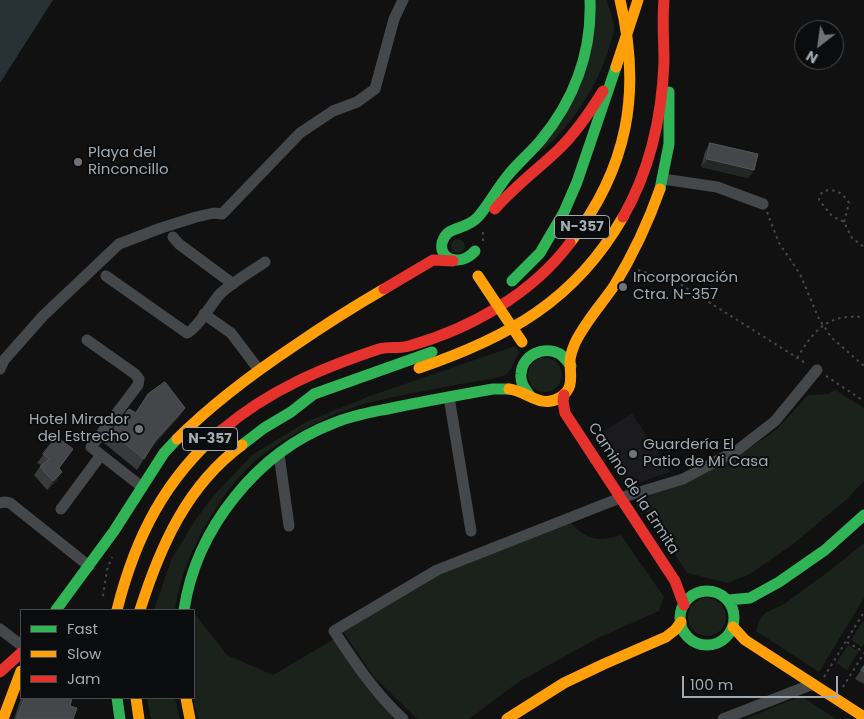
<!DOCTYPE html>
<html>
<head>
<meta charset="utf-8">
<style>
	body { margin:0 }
	#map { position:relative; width:864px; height:719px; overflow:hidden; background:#111; font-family:Poppins,sans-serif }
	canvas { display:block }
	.legend { position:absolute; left:20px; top:609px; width:175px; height:90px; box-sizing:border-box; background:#0b0c0d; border:1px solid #474b4f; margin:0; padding:6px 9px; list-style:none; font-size:15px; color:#a2aab2 }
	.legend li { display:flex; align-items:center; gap:10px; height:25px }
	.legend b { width:25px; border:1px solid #474b4f }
	.north { position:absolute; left:794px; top:20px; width:50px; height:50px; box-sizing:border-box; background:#0b0c0d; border:1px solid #474b4f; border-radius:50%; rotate:210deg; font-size:14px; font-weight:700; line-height:20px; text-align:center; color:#a2aab2 }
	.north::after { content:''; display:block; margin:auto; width:18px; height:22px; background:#6f747a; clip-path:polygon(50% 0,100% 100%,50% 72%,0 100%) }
	.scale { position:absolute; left:682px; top:676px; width:156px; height:22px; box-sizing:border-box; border:2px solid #a2aab2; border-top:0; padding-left:6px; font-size:15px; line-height:18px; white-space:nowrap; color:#a2aab2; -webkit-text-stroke:4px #0b0c0d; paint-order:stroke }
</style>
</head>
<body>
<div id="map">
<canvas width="864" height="719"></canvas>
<ul class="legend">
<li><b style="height:6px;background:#30b455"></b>Fast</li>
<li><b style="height:6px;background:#ff9f0a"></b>Slow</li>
<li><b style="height:6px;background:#e5322d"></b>Jam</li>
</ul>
<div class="north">N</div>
<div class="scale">100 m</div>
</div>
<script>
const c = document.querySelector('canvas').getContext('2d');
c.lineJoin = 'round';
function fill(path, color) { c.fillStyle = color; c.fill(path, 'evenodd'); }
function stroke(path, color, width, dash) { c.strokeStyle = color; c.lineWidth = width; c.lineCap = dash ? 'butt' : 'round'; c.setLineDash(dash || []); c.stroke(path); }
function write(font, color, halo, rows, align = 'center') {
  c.font = font + ' Poppins,sans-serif'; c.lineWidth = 4; c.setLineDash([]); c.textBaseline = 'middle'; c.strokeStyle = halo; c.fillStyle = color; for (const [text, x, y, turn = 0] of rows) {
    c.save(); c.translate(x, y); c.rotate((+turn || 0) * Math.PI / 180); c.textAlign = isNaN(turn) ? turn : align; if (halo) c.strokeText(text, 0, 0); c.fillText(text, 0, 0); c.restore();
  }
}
fill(new Path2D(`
	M632 413 670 472 630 486 596 436Z`), '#1b1b1d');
fill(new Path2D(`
	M595 0H607C609 9 614 20 614 30 614 35 611 40 610 45 599 84 571 128 539 153L564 117Z
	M451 246a7 7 0 1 1 14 0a7 7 0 1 1-14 0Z
	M515 346 519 352 511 369 506 375C492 379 476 381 461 384 430 390 399 395 368 403 335 411 280 439 254 462 217 496 181 560 175 610H154L171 560 196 519 214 495 252 455 306 422 370 396Z
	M528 375a17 17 0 1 1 34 0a17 17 0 1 1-34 0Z
	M835 390 864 408V481L846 500 792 545 750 574 728 583 687 573 637 497 751 447 778 428 808 395 827 394Z
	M568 520C586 539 595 543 621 535L664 597 659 611 598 638 520 681 469 719H417L374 677 342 630 436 574Z
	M864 543V598L819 672 756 631 759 621 765 613 784 604 828 572Z
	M688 617a19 19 0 1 1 38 0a19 19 0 1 1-38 0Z
	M194 613 227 655 273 675 334 639 369 691 395 719H199L194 706Z
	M863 621 864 622V643L862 647 851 640Z
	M848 645 859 651 847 670 836 663Z
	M801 696 836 719H745Z
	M147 698H175L180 719H151Z`), '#1b211b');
fill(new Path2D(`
	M0 0H53L0 83Z`), '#283236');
stroke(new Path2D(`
	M767 212 779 243 800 274 819 319 832 338 864 366
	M844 222 849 203C843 193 834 187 822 192L819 200 832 216 844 222 852 238 864 247
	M483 241V230
	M638 270 677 282 807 364
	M797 358C815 329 827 314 864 317
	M826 376 864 401
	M103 596 107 570 112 557
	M847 642 864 652
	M824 677 864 612
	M843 687 864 653`), '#47484c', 2, [2.5, 4]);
stroke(new Path2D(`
	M663 179 717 187 763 204
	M173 237 179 244 233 284
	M106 276 187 333C196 330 212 303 220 294 231 283 252 271 265 262
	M204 314 231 333 259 370
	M87 340 135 374 139 379 138 385 91 447 142 487
	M0 369 4 360 43 316 119 244 161 228 196 217 214 213 222 214 225 211 300 133 333 111 357 102 375 89 394 19 403 0
	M449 397 471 531
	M279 454 289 526
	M0 503 4 502 10 503 89 566
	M61 509 101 455
	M0 629 21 645
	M403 719C375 693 355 663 334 631L437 570 620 498 683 479 739 449 775 421 817 370
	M723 719 813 684`), '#45484a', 11);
stroke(new Path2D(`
	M660 189 669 144V92
	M475 251C458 270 434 256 444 238 450 226 466 230 478 217 490 203 498 187 509 174 519 162 531 152 541 140 574 100 592 52 590 0
	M512 281 540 253 564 212 577 182 616 67
	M530 396C525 389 520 383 521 374 522 355 544 345 560 354 564 357 568 362 571 366
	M242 445 264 428 291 412 314 394 432 352
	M680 618a27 27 0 1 1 54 0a27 27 0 1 1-54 0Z
	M728 600 750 598 779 582 825 550 864 515
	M56 610 114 531 164 453 177 439
	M184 610C196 529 257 452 334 423 353 415 373 412 392 408 426 401 459 395 493 389H509
	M117 698 120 719`), '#30b455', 11);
stroke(new Path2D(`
	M570 243C628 168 642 92 620 0
	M419 368C507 338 575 301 623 217
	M509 389C527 391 541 409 559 398 575 389 570 376 570 361 570 355 573 348 575 343 585 322 601 305 614 286 633 255 648 223 660 189
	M177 439C212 404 252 374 294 346 323 326 353 307 384 289
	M117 610C135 538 165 478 222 430
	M140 610C160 547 187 485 242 445
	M733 627 745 640 864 717
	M136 698 139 719
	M186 698 190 719
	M3 719 21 671
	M507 719 564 683 604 664 666 637 675 630 681 622`), '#ff9f0a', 11);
stroke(new Path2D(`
	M495 209C514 187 537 170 558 150 576 133 590 112 603 91
	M623 217C650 170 662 116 664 62 664 41 662 21 664 0
	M384 289 433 260 453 261
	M564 395 563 401 565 413 675 581 684 605
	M222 430C269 390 322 368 379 349 389 346 399 349 409 346 470 329 532 294 570 243
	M0 672 21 653`), '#e5322d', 11);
stroke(new Path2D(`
	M616 67 638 0
	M478 276 522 342`), '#ff9f0a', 11);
fill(new Path2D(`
	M710 143 754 170 748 178 701 167 705 152Z
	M148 394 185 408 178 418 150 449 137 470 104 443 111 432 135 413Z
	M57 437 59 469 57 480 47 490 34 475 41 465 37 463Z
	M864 665V684L855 679Z
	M21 698H72L70 706 73 719H14Z`), '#393a3c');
fill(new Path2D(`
	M707 159 754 170 748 178 701 167Z
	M185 408 178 418 148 452 155 441Z
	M62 472 57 480 47 490 53 481Z`), '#242525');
const building = new Path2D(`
	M710 143 758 154 754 170 707 159Z
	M165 382 185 408 155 441 144 459 111 432 129 409 136 413 148 394Z
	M57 437 73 449 59 468 62 472 53 481 40 467 49 459 43 454Z
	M864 666V672L861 670Z
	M25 698H72L70 706 77 708 73 719H17Z`);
fill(building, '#444649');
stroke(building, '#535659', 1);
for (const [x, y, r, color] of [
	[78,162,5,"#6f747a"],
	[623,287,5,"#6f747a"],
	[139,429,5,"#6f747a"],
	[633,454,5,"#6f747a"]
]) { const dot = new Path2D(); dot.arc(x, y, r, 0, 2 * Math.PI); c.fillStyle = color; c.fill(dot); stroke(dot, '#0b0c0d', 2); }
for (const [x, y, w] of [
	[582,227,55],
	[210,439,55]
]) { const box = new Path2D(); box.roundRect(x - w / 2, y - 11.5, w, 23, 4); c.fillStyle = '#0b0c0d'; c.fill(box); stroke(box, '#a2aab2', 1); }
write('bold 14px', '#a2aab2', null, [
	["N-357",582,227],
	["N-357",210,439]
]);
write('15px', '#a2aab2', '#0b0c0d', [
	["Playa del",88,153],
	["Rinconcillo",88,170],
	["Incorporación",633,278],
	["Ctra. N-357",633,295],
	["Hotel Mirador",129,420,"right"],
	["del Estrecho",129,437,"right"],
	["Guardería El",643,445],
	["Patio de Mi Casa",643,462]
], 'left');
write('15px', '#a2aab2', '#0b0c0d', [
	["Camino de la Ermita",633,489,57]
]);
</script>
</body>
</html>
